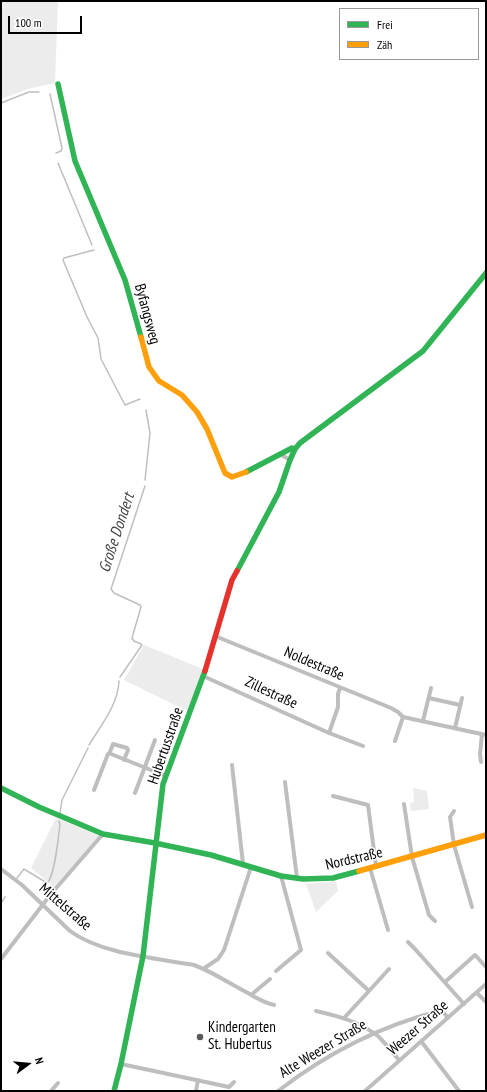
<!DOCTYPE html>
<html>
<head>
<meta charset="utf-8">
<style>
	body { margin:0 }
	#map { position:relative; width:487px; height:1092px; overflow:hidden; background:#fff; font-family:"PT Sans Narrow",sans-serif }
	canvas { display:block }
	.frame { position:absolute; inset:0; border:2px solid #000; pointer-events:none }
	.legend { position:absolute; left:339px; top:8px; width:140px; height:52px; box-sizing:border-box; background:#fff; border:1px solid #999; margin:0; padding:5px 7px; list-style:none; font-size:12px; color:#000 }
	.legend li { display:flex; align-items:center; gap:8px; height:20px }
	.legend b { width:20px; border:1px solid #999 }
	.north { position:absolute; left:8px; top:1044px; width:40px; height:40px; -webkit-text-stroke:3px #fff; paint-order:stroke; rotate:74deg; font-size:11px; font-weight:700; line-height:16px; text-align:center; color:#000 }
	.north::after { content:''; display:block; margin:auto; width:14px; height:18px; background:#000; clip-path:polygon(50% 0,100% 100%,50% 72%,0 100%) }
	.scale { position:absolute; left:8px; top:16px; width:74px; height:18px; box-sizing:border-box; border:2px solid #000; border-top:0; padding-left:5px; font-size:12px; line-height:14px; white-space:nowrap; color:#000; -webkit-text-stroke:3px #fff; paint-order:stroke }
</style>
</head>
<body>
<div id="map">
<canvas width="487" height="1092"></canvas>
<div class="frame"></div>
<ul class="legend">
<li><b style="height:5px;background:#30b455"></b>Frei</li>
<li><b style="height:5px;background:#ff9f0a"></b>Zäh</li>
</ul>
<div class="north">N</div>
<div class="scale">100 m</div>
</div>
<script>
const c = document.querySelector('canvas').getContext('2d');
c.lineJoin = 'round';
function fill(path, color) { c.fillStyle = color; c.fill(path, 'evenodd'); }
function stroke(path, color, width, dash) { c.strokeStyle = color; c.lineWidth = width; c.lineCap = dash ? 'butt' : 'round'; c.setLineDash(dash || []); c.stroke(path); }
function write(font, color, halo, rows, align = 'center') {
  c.font = font + ' "PT Sans Narrow",sans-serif'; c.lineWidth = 3; c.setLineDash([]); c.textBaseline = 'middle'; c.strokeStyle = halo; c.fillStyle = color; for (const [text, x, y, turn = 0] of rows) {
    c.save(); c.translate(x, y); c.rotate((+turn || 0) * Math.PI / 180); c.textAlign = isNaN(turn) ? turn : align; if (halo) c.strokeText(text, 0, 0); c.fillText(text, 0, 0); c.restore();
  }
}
fill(new Path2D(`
	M1 1H58L55 83 28 89 1 99Z
	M144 645 203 669 189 708 187 710 183 709 124 680Z
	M413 788 427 791 429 809 411 811 410 803 414 802Z
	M56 818 100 836 54 887 31 868Z
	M336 881 338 891 316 912 306 884Z`), '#ececec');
stroke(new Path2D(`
	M50 94 62 148 61 151 56 153
	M1 103 29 92H39
	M58 163 92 245
	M94 250 64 258 63 260 87 317 98 338 101 359 125 405 140 399
	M145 480 150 433 146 410
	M120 677 142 645 141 644 134 641 132 638 141 607 140 605 114 593 111 589 145 486
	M89 745C101 725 118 705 119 681
	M60 813 62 800 88 748
	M17 878 24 869 47 883C55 876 58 838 60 825L59 821
	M1 903 5 897`), '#bfbfbf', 1.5);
stroke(new Path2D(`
	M280 454 290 460
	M215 636 391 708 398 712 403 717
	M203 676 329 733 363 746
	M429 698 460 705
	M423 721 431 688
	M455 728 462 698
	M329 733 338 707V694L340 688
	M395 741 403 717 486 735
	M124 760 128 750 127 748 113 744 110 752 111 754 166 776
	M481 762 480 754 482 734
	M232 765 243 864
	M285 782 297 878
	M94 790 108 754 110 753
	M135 793 155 740
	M333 796 368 805 376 866
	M404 804 412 857 429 915 435 921
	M454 811 450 817 454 845 472 907
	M370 868 388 930
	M1 869 22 885 70 931C101 954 155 958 194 965 213 972 230 984 248 993 256 998 265 1003 274 1005
	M408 942 415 949 464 1004
	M328 953 369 991 344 1018
	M1 959 51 894 103 834
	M203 969 218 959 224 950 251 867
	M276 971 301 950 281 876
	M445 982 475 955 486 967
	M369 991 389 969
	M477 993 486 1002
	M251 995 270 979
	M316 1011C338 1016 361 1022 379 1037 386 1044 393 1053 399 1060
	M421 1041 459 1091
	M121 1064 229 1087 234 1082
	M51 1091 58 1083
	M196 1091 198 1080
	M278 1091C326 1054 380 1026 439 1011L444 1013 448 1018
	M365 1091 486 984`), '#bebebe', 4);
stroke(new Path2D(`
	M58 84 75 161 125 280 141 337
	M246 472 292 448 295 449
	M237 571 279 492 290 460 295 449 300 443 423 351 486 273
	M1 788 39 807 103 834 155 843 211 855 281 876 303 879 333 878 359 871
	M114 1091 121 1064 143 956 163 784 205 671`), '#30b455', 5.5);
stroke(new Path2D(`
	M141 337 149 367 159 381 182 395 197 412 207 429 225 473 232 477 246 472
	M359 871 486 835`), '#ff9f0a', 5.5);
stroke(new Path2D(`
	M205 671 232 580 237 571`), '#e5322d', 5.5);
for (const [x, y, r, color] of [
	[200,1037,4,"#595959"]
]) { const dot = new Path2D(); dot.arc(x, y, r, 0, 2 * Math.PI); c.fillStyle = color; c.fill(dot); stroke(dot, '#fff', 1.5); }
write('15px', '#000', '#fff', [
	["Byfangsweg",147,314,75],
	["Noldestraße",314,664,23],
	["Zillestraße",271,693,25],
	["Hubertusstraße",166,746,-71],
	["Nordstraße",354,859,-13],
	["Mittelstraße",65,907,41],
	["Weezer Straße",418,1028,-41],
	["Alte Weezer Straße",323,1049,-31]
]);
write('15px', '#000', '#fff', [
	["Kindergarten",208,1028],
	["St. Hubertus",208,1045]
], 'left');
write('italic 16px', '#444', '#fff', [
	["Große Dondert",117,533,-72]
]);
</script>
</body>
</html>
